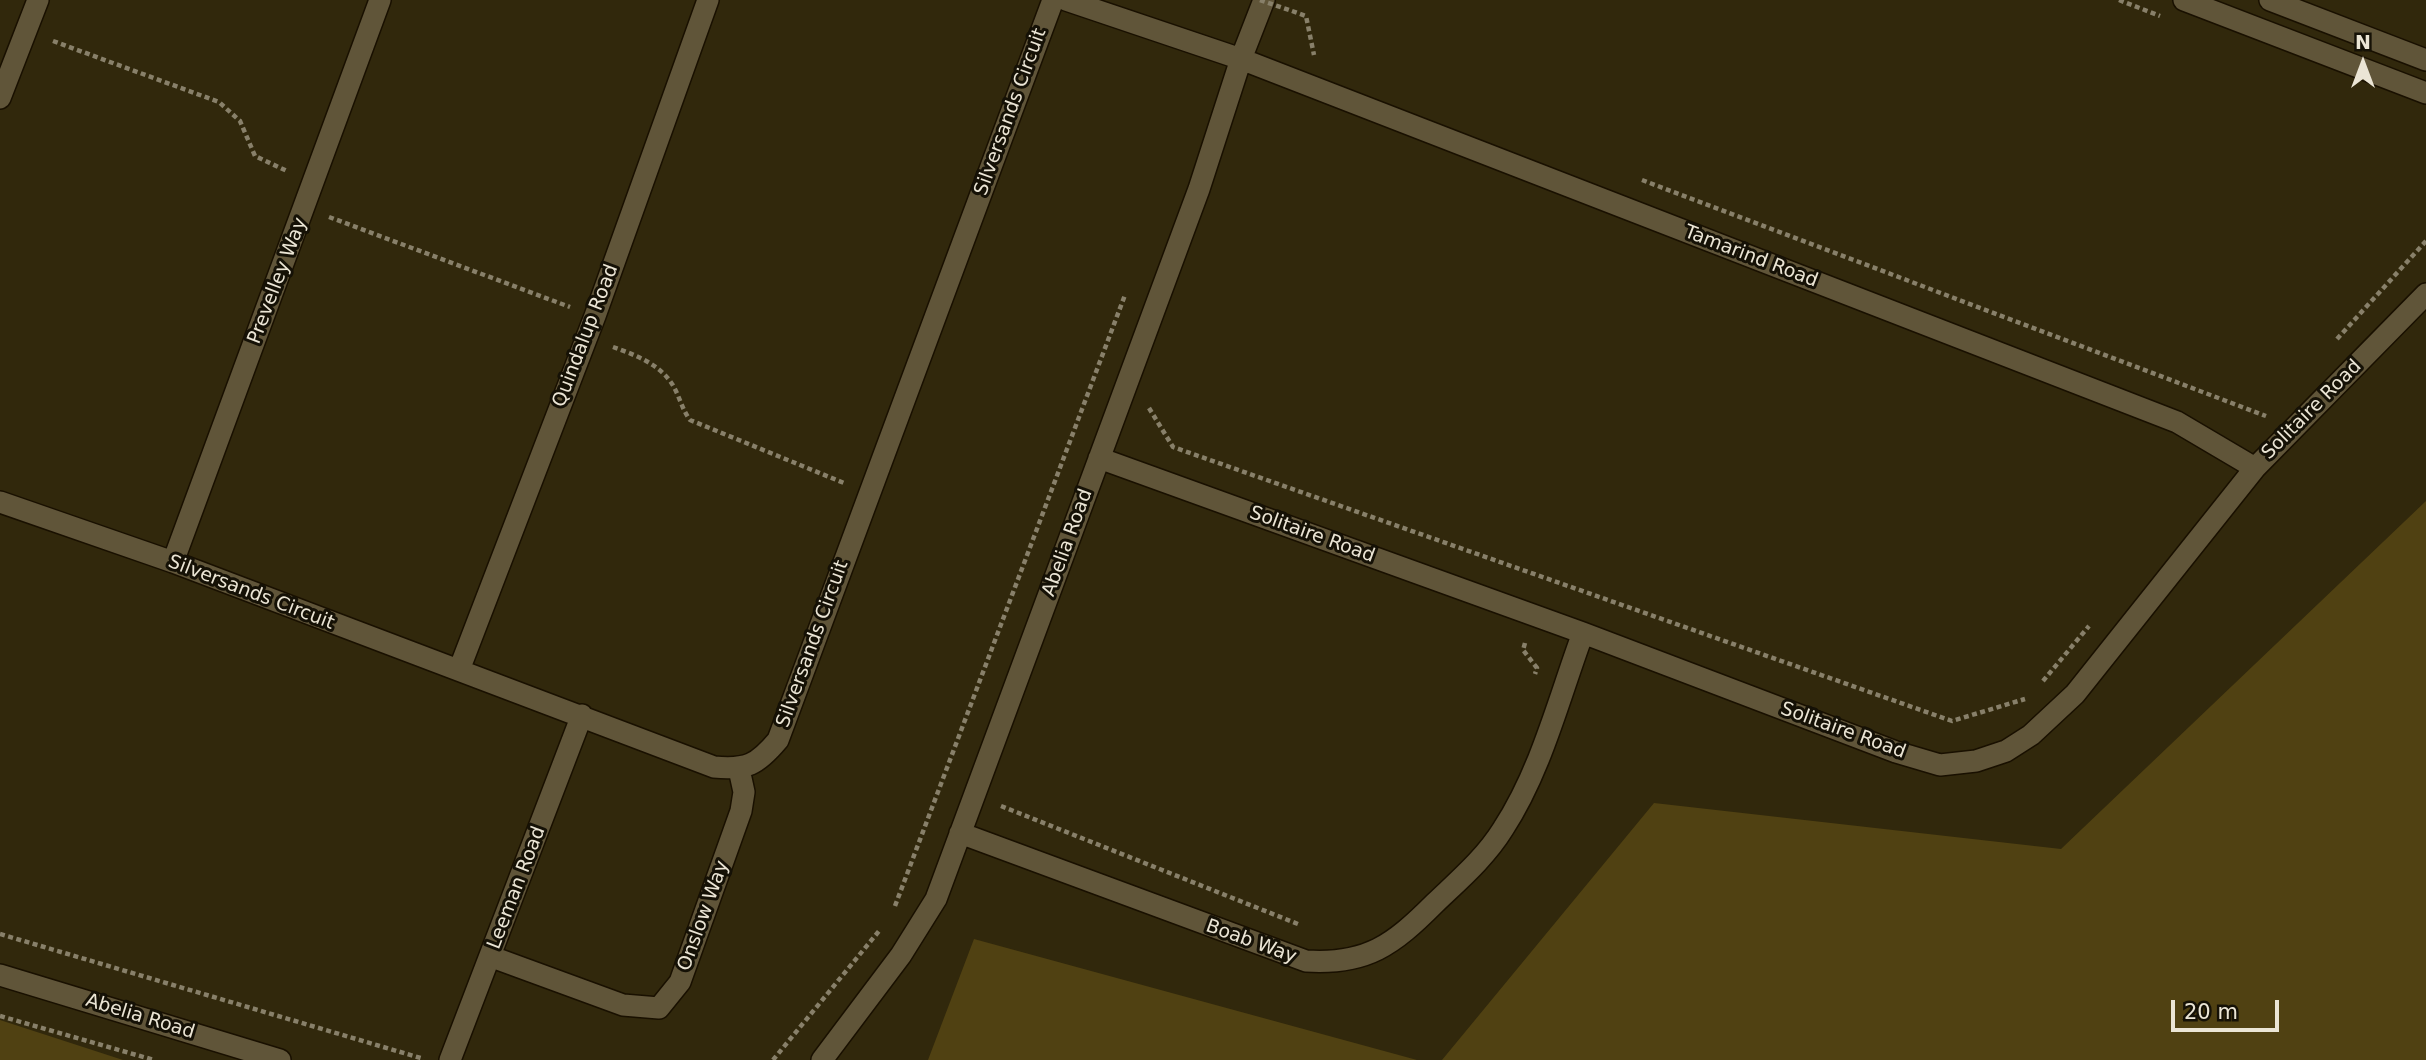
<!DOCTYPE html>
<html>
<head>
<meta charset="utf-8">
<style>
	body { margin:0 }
	#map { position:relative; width:2426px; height:1060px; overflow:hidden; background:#31280c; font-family:"DejaVu Sans",sans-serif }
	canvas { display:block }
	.north { position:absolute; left:2328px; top:28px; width:70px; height:70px; -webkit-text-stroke:5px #151106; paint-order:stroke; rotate:0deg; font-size:19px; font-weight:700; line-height:28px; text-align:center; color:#ebe5d5 }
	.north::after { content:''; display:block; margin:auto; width:24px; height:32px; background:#ebe5d5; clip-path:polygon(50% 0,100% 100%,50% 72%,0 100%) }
	.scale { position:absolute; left:2171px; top:1000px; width:108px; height:32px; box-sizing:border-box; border:4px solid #ebe5d5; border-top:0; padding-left:9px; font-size:21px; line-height:24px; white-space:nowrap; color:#ebe5d5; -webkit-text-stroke:5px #151106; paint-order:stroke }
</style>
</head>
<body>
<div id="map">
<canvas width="2426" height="1060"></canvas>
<div class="north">N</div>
<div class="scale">20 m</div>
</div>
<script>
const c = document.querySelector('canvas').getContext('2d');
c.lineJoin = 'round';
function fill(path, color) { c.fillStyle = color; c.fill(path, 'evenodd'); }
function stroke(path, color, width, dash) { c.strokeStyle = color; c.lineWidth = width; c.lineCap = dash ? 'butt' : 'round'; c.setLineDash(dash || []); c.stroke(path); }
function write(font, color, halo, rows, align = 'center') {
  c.font = font + ' "DejaVu Sans",sans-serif'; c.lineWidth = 6; c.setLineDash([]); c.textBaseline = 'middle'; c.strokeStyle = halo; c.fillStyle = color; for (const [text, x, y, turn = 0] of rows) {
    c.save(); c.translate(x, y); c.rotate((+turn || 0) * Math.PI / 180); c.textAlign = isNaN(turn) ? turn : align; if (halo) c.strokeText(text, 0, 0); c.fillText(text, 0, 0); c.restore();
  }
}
fill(new Path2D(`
	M2426 501V1060H1442L1654 803 2061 849Z
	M974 939 1417 1060H928Z
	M0 1020 123 1060H0Z`), '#504112');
const minor = new Path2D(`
	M1066 0 1241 59 2177 422 2255 468
	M2184 0 2426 93
	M2270 0 2426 60
	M0 98 38 0
	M1099 458 1583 633 1896 752 1940 765 1976 761 2006 751 2031 735 2075 694 2255 468 2426 294
	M0 502 173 562 714 767C747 770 757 765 778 740L1053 0
	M173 562 380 0
	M459 670 595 316 708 0
	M960 833 1306 961C1367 965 1393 945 1435 903 1459 880 1485 858 1503 829 1541 771 1559 698 1583 633
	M492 957 623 1005 659 1008 680 982 741 811 744 792 739 769
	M0 975 280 1060
	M450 1060 582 715
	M822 1060 901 955 936 899 1199 189 1241 59 1264 0`);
stroke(minor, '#191000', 24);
stroke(new Path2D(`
	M2119 0 2160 16
	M1292 11 1306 16 1314 55
	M53 41 219 102 240 121 255 156 287 171
	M1642 180 2266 416
	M329 217 570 307
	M2337 339 2426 241
	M613 347C633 354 657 363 670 381 679 393 681 408 690 420L844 483
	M1149 408 1173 447 1952 721 2025 699
	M1525 643 1523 650 1537 668 1535 674
	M2043 681 2089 626
	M1001 806 1298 924
	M895 906 1125 295
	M0 934 424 1059
	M0 1016 154 1060
	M773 1060 879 931`), '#88806a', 4.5, [5, 3.5]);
stroke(minor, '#605539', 21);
stroke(new Path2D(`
	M1260 0 1292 11`), '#88806a', 4.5, [5, 3.5]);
write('19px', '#ebe5d5', '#151106', [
	["Silversands Circuit",1011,112,-70],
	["Tamarind Road",1751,257,21],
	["Prevelley Way",278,281,-69],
	["Quindalup Road",586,336,-69],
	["Solitaire Road",2312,410,-45],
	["Solitaire Road",1312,535,20],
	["Abelia Road",1068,543,-70],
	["Silversands Circuit",251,593,21],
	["Silversands Circuit",813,644,-70],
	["Solitaire Road",1843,731,20],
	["Leeman Road",517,888,-69],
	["Onslow Way",704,916,-70],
	["Boab Way",1251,942,20],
	["Abelia Road",140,1017,17]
]);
</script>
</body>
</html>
